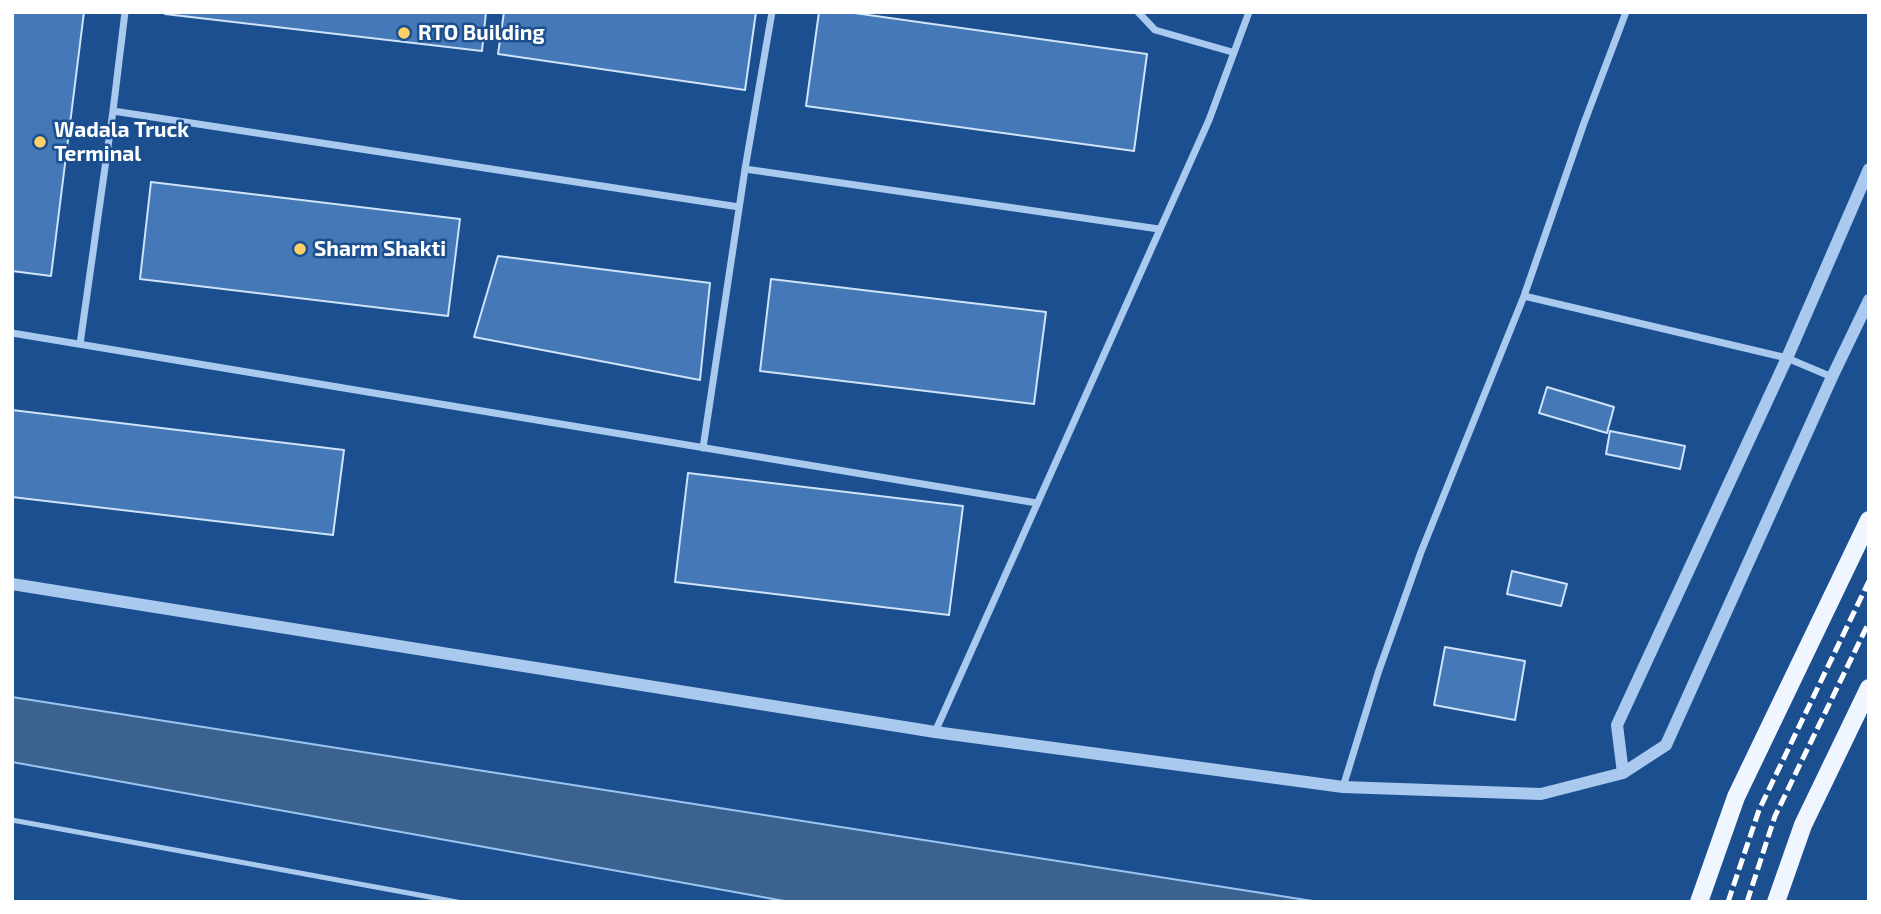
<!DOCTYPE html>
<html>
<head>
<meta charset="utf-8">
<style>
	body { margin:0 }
	#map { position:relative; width:1881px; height:914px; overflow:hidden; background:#1b4f8f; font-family:"Exo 2",sans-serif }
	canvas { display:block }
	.frame { position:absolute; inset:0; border:14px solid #fff; pointer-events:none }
</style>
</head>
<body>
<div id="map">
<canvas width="1881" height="914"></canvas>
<div class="frame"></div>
</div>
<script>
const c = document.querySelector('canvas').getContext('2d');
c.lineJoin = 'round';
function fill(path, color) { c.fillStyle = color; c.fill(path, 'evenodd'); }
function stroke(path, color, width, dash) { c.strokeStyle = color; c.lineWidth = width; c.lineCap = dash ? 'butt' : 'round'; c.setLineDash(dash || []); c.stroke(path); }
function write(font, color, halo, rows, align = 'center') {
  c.font = font + ' "Exo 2",sans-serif'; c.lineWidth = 5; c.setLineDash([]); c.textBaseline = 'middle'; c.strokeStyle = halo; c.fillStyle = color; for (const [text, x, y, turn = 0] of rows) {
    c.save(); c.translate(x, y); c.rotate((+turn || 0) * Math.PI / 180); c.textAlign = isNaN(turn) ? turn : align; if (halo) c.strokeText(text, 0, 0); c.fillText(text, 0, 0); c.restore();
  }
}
const water = new Path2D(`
	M12 697 1319 902H790L12 762Z`);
fill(water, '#3c6290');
stroke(water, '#9cc4f0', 2);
const building = new Path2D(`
	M12 12H84L51 276 12 271Z
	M165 12H486L482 51 165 14Z
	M504 12H756L745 90 498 54Z
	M819 12H847L1147 54 1134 151 806 106Z
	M151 182 460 219 448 316 140 279Z
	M498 256 710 283 700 380 474 337Z
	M771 279 1046 312 1034 404 760 371Z
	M1547 387 1614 407 1607 433 1539 413Z
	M12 410 344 450 333 535 12 497Z
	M1610 431 1685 446 1680 469 1606 454Z
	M688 473 963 506 949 615 675 582Z
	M1512 571 1567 584 1561 606 1507 594Z
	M1445 647 1525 661 1515 720 1434 705Z`);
fill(building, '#4478b7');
stroke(building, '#cfe3fa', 2);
stroke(new Path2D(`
	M12 820 457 902`), '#a9c9ee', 5);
stroke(new Path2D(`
	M1138 12 1155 30 1232 52
	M113 111 739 207
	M745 169 1159 229
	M1524 296 1787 358 1832 377
	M12 333 1037 503
	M80 344 113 111 125 12
	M703 448 745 169 772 12
	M935 732 1209 120 1249 12
	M1343 787 1378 673 1421 552 1524 296 1584 123 1626 12`), '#a9c9ee', 7);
stroke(new Path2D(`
	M12 584 935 732 1343 787 1541 794 1623 773 1666 745 1832 377 1869 300
	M1623 773 1617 725 1787 358 1869 169`), '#a9c9ee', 12);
stroke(new Path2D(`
	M1699 902 1736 797 1869 520
	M1776 902 1803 825 1869 688`), '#f0f6ff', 18);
stroke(new Path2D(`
	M1728 902 1759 810 1869 581
	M1747 902 1775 816 1869 622`), '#fff', 5, [12, 5]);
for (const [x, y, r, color] of [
	[404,33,7,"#ffd166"],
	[40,142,7,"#ffd166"],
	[300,249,7,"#ffd166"]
]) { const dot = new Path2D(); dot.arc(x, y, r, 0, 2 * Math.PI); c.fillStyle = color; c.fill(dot); stroke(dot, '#1b4f8f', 2.5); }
write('bold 21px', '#fff', '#1b4f8f', [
	["RTO Building",418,33],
	["Wadala Truck",54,130],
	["Terminal",54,154],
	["Sharm Shakti",314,249]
], 'left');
</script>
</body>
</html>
